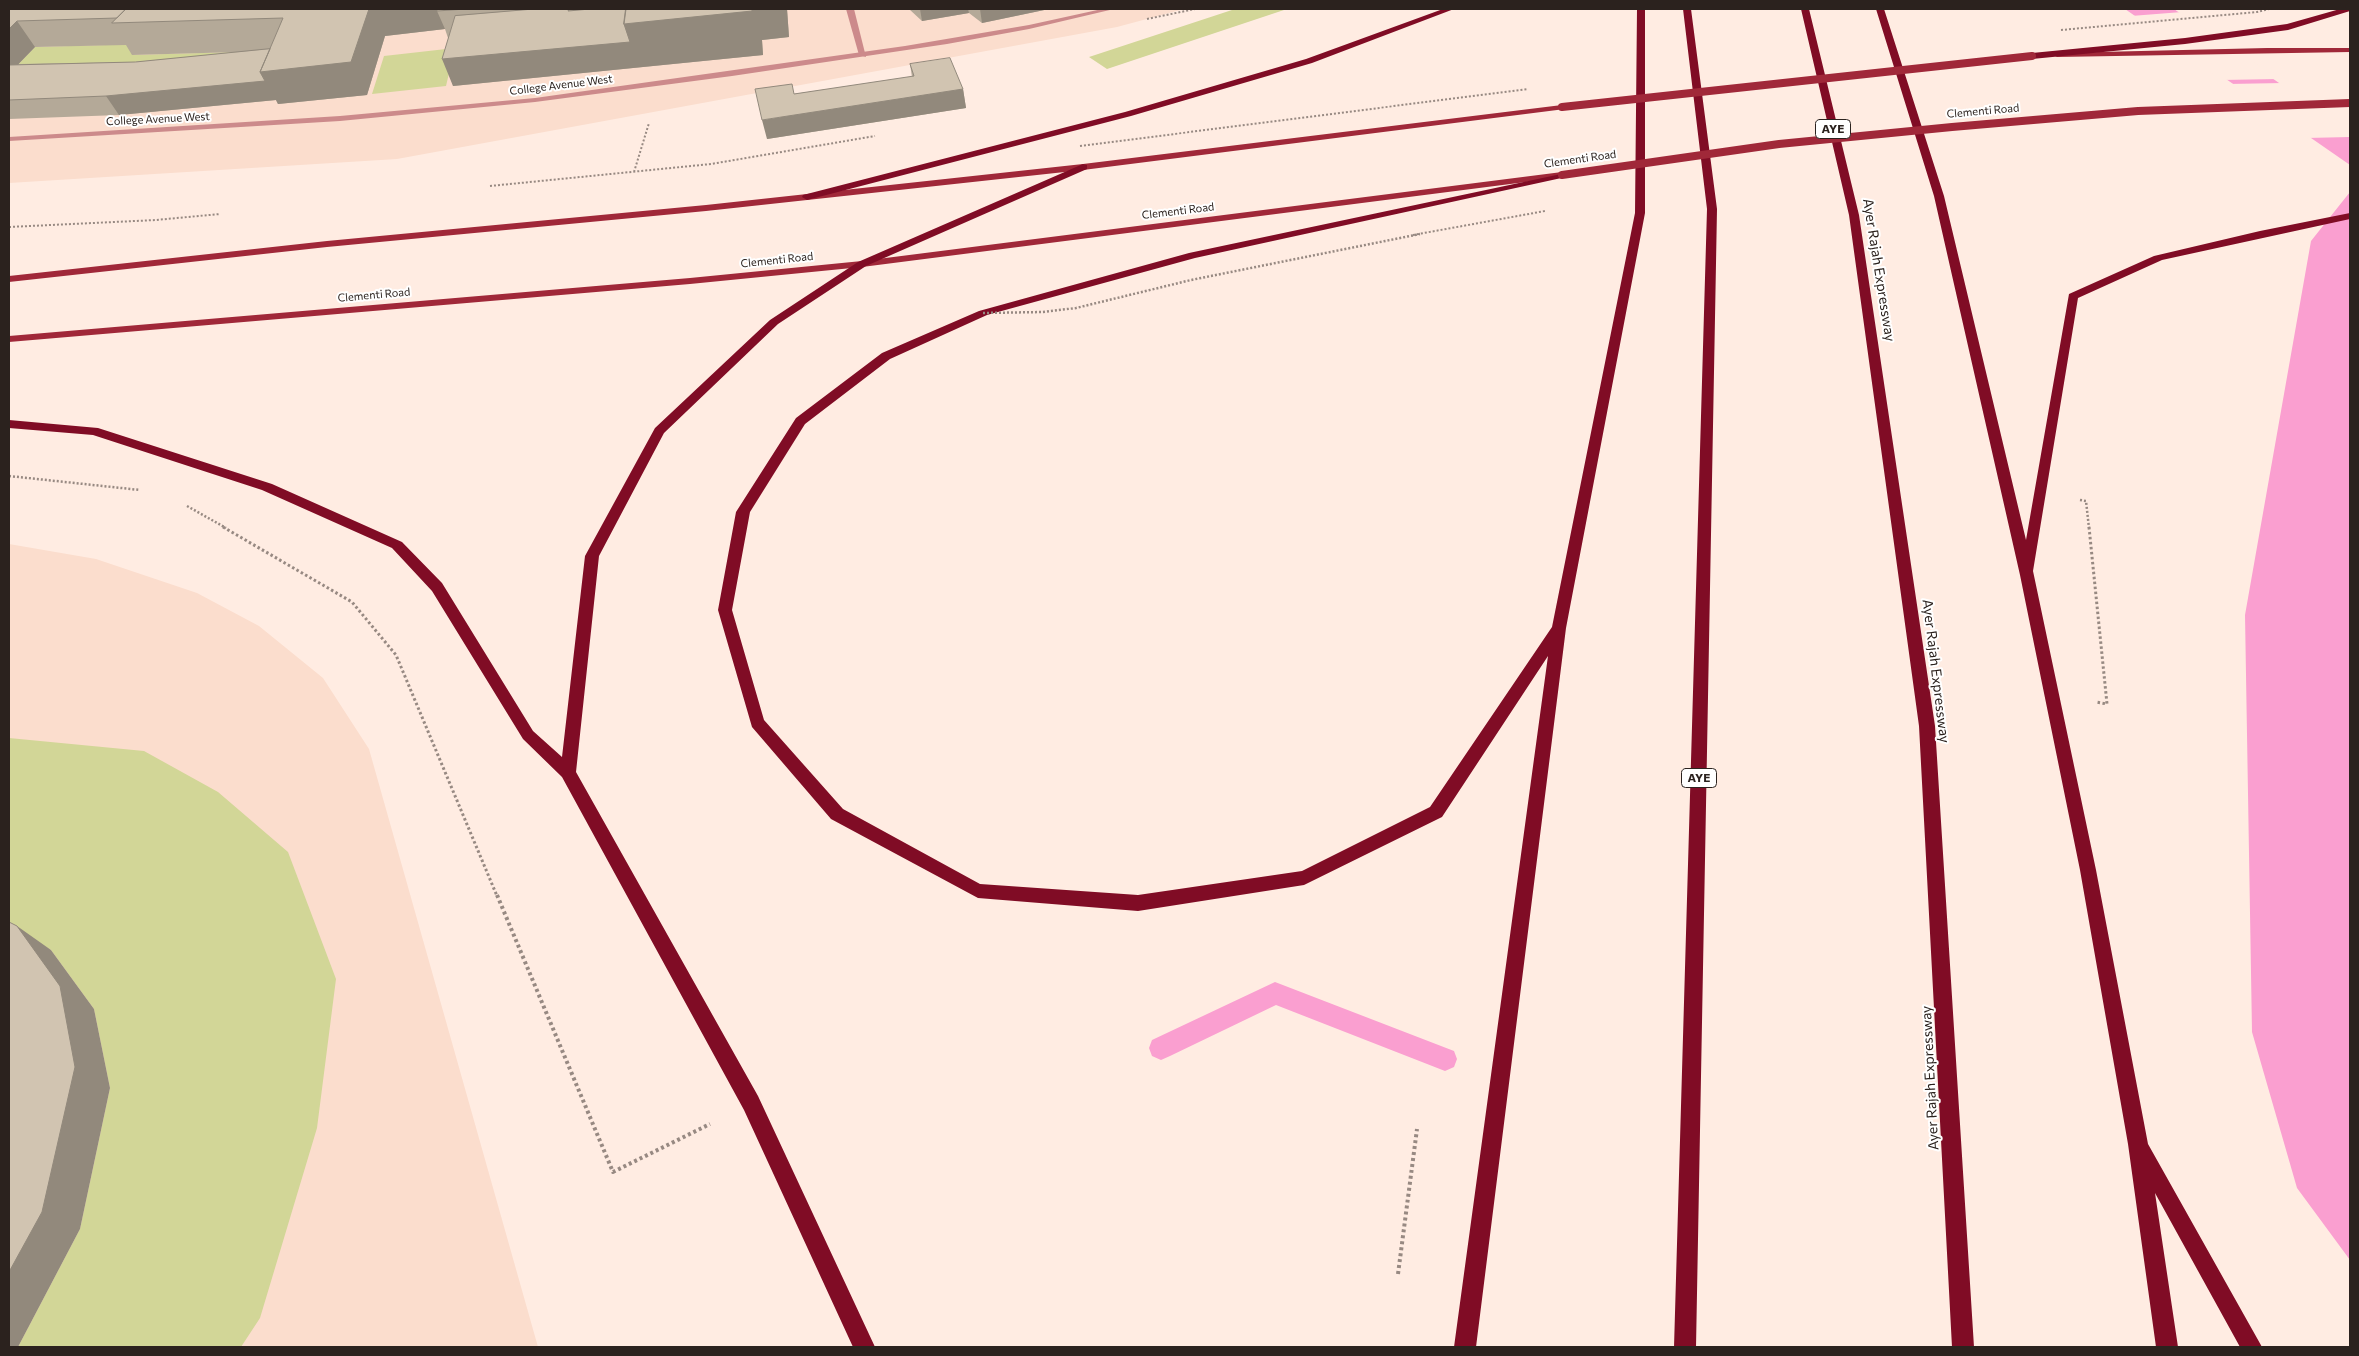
<!DOCTYPE html>
<html>
<head>
<meta charset="utf-8">
<style>
	body { margin:0 }
	#map { position:relative; width:2359px; height:1356px; overflow:hidden; background:#ffece2; font-family:Commissioner,sans-serif }
	canvas { display:block }
	.frame { position:absolute; inset:0; border:10px solid #2b221e; pointer-events:none }
</style>
</head>
<body>
<div id="map">
<canvas width="2359" height="1356"></canvas>
<div class="frame"></div>
</div>
<script>
const c = document.querySelector('canvas').getContext('2d');
c.lineJoin = 'round';
function fill(path, color) { c.fillStyle = color; c.fill(path, 'evenodd'); }
function stroke(path, color, width, dash) { c.strokeStyle = color; c.lineWidth = width; c.lineCap = dash ? 'butt' : 'round'; c.setLineDash(dash || []); c.stroke(path); }
function write(font, color, halo, rows, align = 'center') {
  c.font = font + ' Commissioner,sans-serif'; c.lineWidth = 4; c.setLineDash([]); c.textBaseline = 'middle'; c.strokeStyle = halo; c.fillStyle = color; for (const [text, x, y, turn = 0] of rows) {
    c.save(); c.translate(x, y); c.rotate((+turn || 0) * Math.PI / 180); c.textAlign = isNaN(turn) ? turn : align; if (halo) c.strokeText(text, 0, 0); c.fillText(text, 0, 0); c.restore();
  }
}
fill(new Path2D(`
	M9 9H1184L1117 27 397 159 9 183Z
	M9 544 96 559 197 593 259 626 323 678 369 749 538 1347H9Z`), '#fbddcd');
fill(new Path2D(`
	M1235 9H1287L1107 69 1089 57Z
	M142 44 133 55 300 50 9 74 35 47Z
	M455 48 446 86 372 94 384 56Z
	M9 738 144 751 218 792 288 852 336 979 317 1128 260 1318 241 1347H18L80 1229 110 1088 94 1009 51 950 9 926Z`), '#d2d697');
fill(new Path2D(`
	M2125 9H2174L2350 133V165Z
	M2350 192V1260L2297 1188 2252 1032 2245 615 2311 241Z`), '#fa9fd0');
fill(new Path2D(`
	M2182 12 2278 79 2222 80 2131 16Z
	M2283 83 2350 130V137L2306 138 2228 84Z`), '#ffece2');
fill(new Path2D(`
	M1275 982 1454 1051 1457 1059 1454 1067 1445 1071 1276 1005 1170 1056 1161 1060 1152 1056 1149 1048 1152 1040Z`), '#fa9fd0');
stroke(new Path2D(`
	M1147 19 1195 9
	M634 172 649 123
	M490 186 711 164 875 136
	M9 227 156 220 220 214`), '#978982', 2, [2, 2]);
stroke(new Path2D(`
	M9 476 140 490
	M2080 500 2086 501 2089 528
	M187 506 226 528`), '#978982', 2.5, [2, 2]);
stroke(new Path2D(`
	M223 527 352 602 396 655 497 896
	M2089 527 2107 704 2096 702`), '#978982', 3, [2.5, 2.5]);
stroke(new Path2D(`
	M497 895 613 1172 710 1124
	M1398 1274 1417 1129`), '#978982', 4, [3, 3]);
fill(new Path2D(`
	M846 9H854L866 57 859 55Z`), '#cc8a8b');
fill(new Path2D(`
	M1102 9H1114L1029 29 947 44 732 76 535 102 340 121 9 141V137L340 116 535 98 905 46 1029 25Z`), '#cc8a8b');
fill(new Path2D(`
	M2267 48H2350V52L2057 57 2053 55 2057 53Z
	M1562 105H1565V109L1083 170 706 211 327 247 9 282V276L327 241 706 205 1083 164Z
	M1562 172 1565 173V177L862 267 690 284 9 342V336L690 278 862 261Z`), '#a02839');
fill(new Path2D(`
	M1443 9H1454L1312 63 1131 116 807 200 802 197 803 195 1125 112 1306 59Z
	M1637 9H1645V213L1566 628 1476 1347H1454L1548 656 1442 817 1304 885 1138 911 978 898 831 819 752 727 718 610 736 512 796 418 882 353 979 311 1189 253 1566 173V177L1195 258 987 315 890 359 805 424 750 512 732 610 764 720 843 809 980 884 1138 895 1302 871 1430 807 1552 627 1635 213Z
	M1683 9H1691L1717 209 1696 1347H1674L1707 209Z
	M1801 9H1809L1859 215 1935 726 1974 1347H1952L1919 726 1849 215Z
	M1876 9H1884L1944 196 2026 540 2069 294 2154 256 2260 231 2350 213V219L2162 260 2078 298 2033 571 2096 870 2148 1144 2262 1347H2240L2155 1193 2178 1347H2156L2128 1144 2080 870 2020 575 1934 196Z
	M2340 9H2350V11L2288 30 2185 44 2032 59 2027 56 2032 53 2185 38 2287 24Z
	M1083 164 1087 165V169L866 266 778 324 664 433 599 556 576 772 758 1096 875 1347H853L744 1110 562 777 523 739 432 591 392 548 262 490 93 435 9 428V420L98 428 272 484 402 542 442 583 533 731 562 757 585 556 655 428 770 320 858 262Z`), '#800c25');
stroke(new Path2D(`
	M2061 30 2257 12 2269 9
	M1080 146 1528 89
	M1413 235 1545 211`), '#978982', 2, [2, 2]);
stroke(new Path2D(`
	M983 313 1043 312 1076 308 1191 280 1420 234`), '#978982', 2.5, [2, 2]);
stroke(new Path2D(`
	M1562 107 2032 56
	M1562 175 1779 144 1952 127 2138 111 2350 103`), '#a02839', 8);
fill(new Path2D(`
	M9 9H787L789 37 762 40 763 55 453 86 448 38 445 29 385 36 367 95 278 104 276 100 119 115 9 119ZM126 45 132 55 239 52 135 62 18 64 35 47Z
	M909 9H1049L982 23 969 13 922 21Z
	M910 64 963 89 966 108 767 139 794 94 912 77Z`), '#b4a998');
fill(new Path2D(`
	M369 9H448L437 11 445 29 385 36 367 95 278 104 276 100 119 115 106 96 260 72Z
	M752 9H787L789 37 762 40 763 55 453 86 442 59 624 24Z
	M920 9H968L969 13 922 21Z
	M980 9H1049L982 23Z
	M17 21 35 47 9 74V29Z
	M963 89 966 108 767 139 762 120Z
	M17 926 51 950 94 1009 110 1088 80 1229 18 1347H9V1272Z`), '#92897c');
const building = new Path2D(`
	M9 9H126L117 18 17 21 9 29Z
	M126 9H369L351 62 260 72 283 18 112 23Z
	M438 9H466L437 11Z
	M534 9H569L568 11 590 9H626L624 24 630 42 442 59 455 16Z
	M626 9H752V11L624 24Z
	M270 49 260 72 265 81 106 96 9 100V65L135 62Z
	M950 58 963 89 762 120 755 89 792 84 794 94 914 76 910 64Z
	M9 922 17 926 60 986 75 1067 42 1212 9 1272Z`);
fill(building, '#d1c4b1');
stroke(building, '#92897c', 1);
write('11px', '#2b221e', '#fff', [
	["College Avenue West",561,85,-7],
	["Clementi Road",1983,111,-5],
	["College Avenue West",158,119,-3],
	["Clementi Road",1580,159,-8],
	["Clementi Road",1178,211,-7],
	["Clementi Road",777,260,-6],
	["Clementi Road",374,295,-5]
]);
for (const [x, y, w] of [
	[1833,129,35],
	[1699,778,35]
]) { const box = new Path2D(); box.roundRect(x - w / 2, y - 9.5, w, 19, 4); c.fillStyle = '#fff'; c.fill(box); stroke(box, '#2b221e', 1); }
write('bold 12px', '#2b221e', null, [
	["AYE",1833,129],
	["AYE",1699,778]
]);
write('14px', '#2b221e', '#fff', [
	["Ayer Rajah Expressway",1879,270,81],
	["Ayer Rajah Expressway",1936,671,83],
	["Ayer Rajah Expressway",1930,1078,-93]
]);
</script>
</body>
</html>
